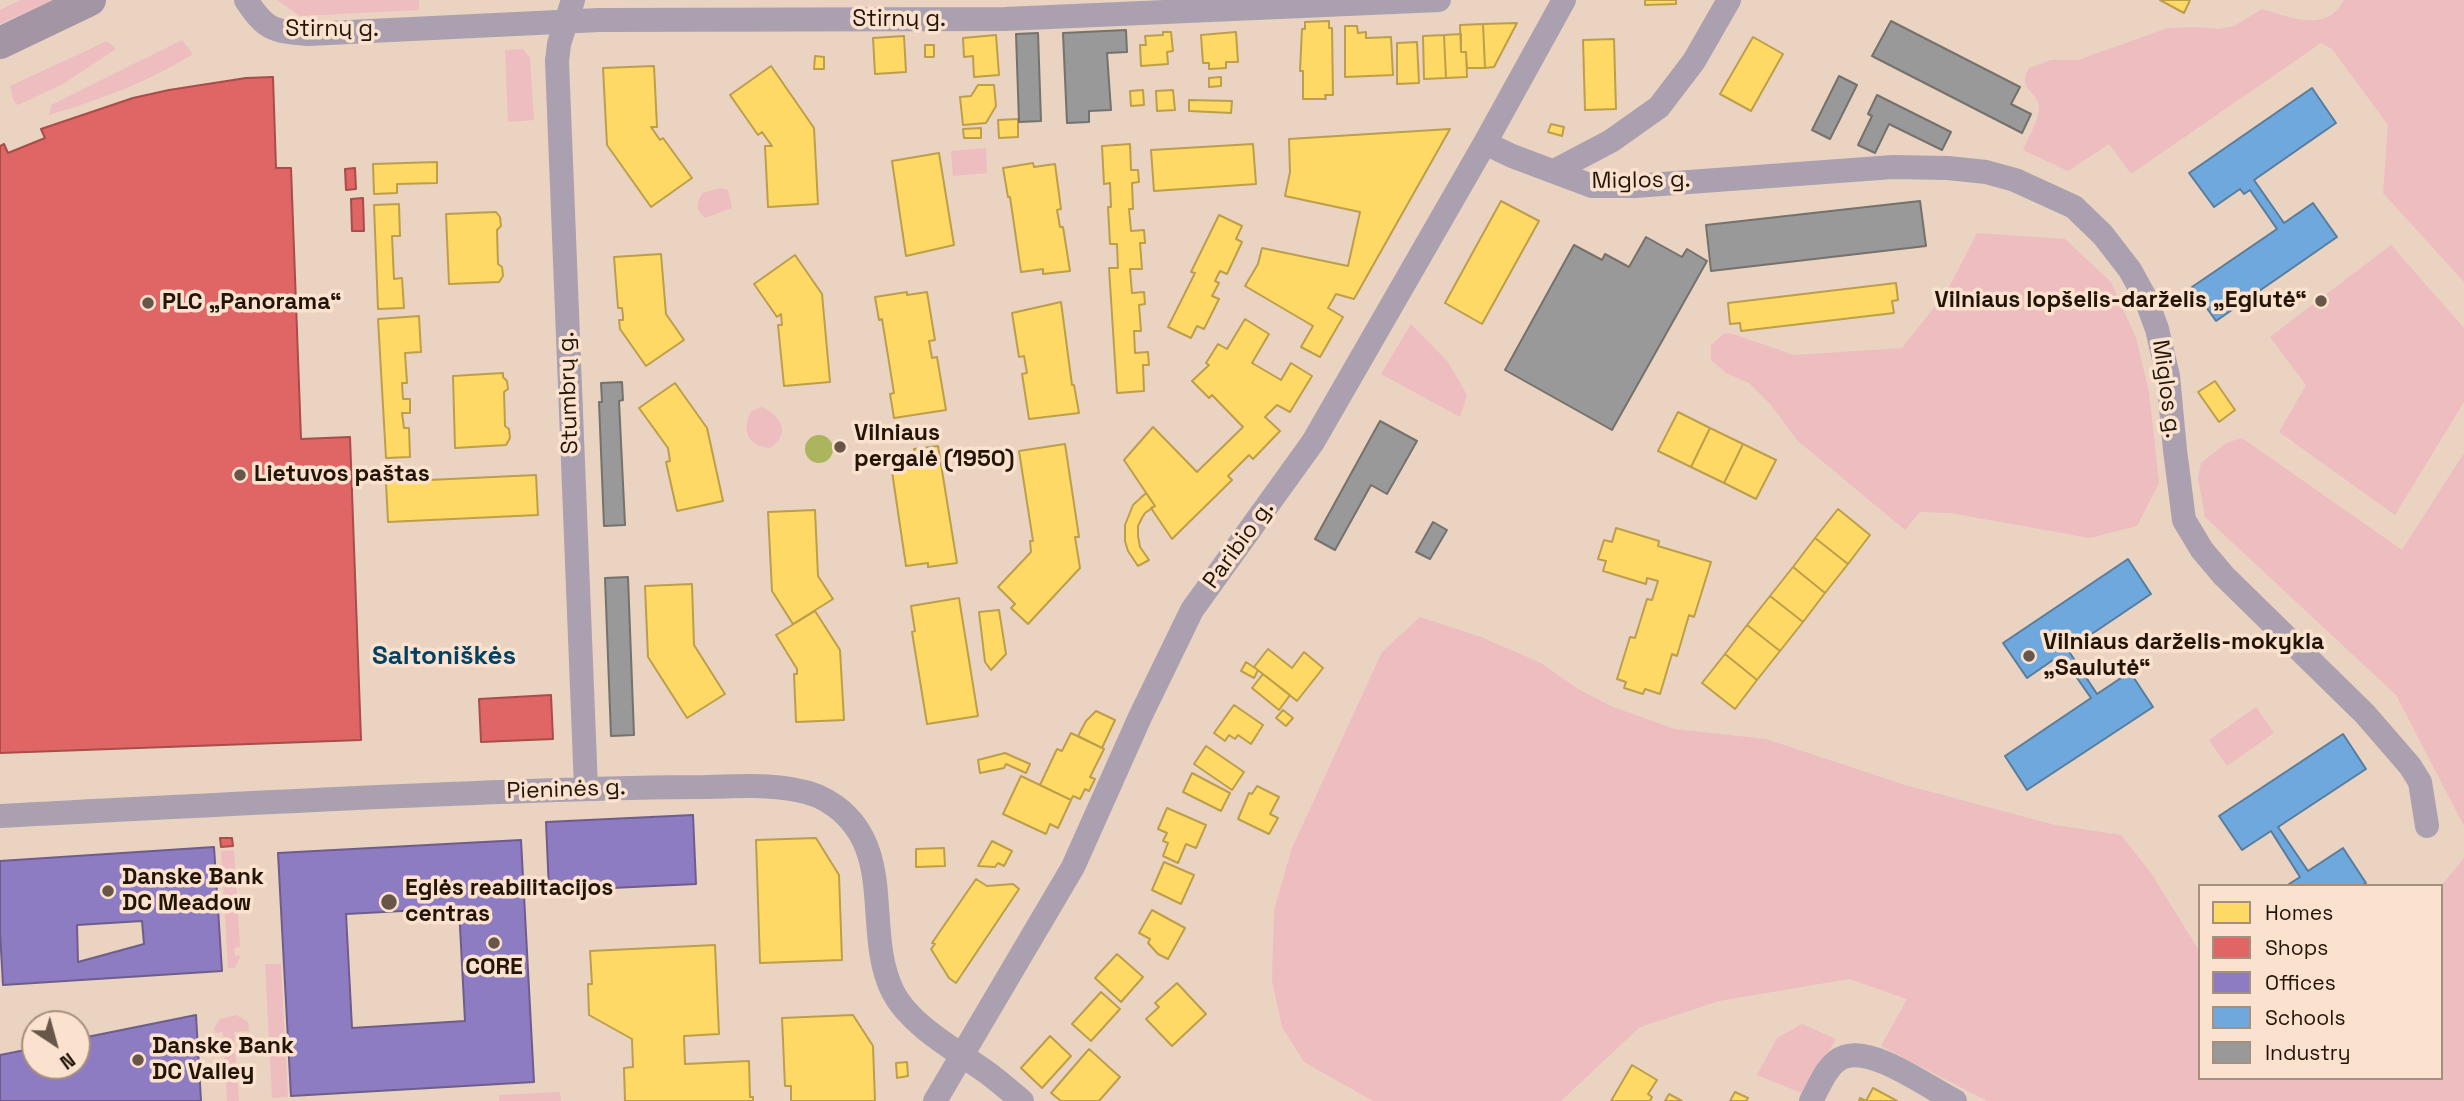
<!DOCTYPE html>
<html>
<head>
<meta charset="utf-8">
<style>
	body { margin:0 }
	#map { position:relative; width:2464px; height:1101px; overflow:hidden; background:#ead3c1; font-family:"Space Grotesk",sans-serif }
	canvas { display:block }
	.legend { position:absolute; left:2198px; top:884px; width:245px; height:196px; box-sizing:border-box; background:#fbe2ce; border:2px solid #a4907e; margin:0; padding:9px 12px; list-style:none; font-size:21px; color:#221407 }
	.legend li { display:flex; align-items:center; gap:14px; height:35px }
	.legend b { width:35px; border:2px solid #a4907e }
	.north { position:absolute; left:21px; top:1010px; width:70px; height:70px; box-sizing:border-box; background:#fbe2ce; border:2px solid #a4907e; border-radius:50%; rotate:144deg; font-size:19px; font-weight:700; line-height:28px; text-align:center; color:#221407 }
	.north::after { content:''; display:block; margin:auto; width:24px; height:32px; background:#685748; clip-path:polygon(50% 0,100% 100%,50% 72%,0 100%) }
</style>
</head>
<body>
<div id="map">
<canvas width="2464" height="1101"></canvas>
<ul class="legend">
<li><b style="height:19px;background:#ffd966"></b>Homes</li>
<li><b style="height:19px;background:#e06666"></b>Shops</li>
<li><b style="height:19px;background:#8e7cc3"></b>Offices</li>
<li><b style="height:19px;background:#6fa8dc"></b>Schools</li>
<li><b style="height:19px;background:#999"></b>Industry</li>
</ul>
<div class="north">N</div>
</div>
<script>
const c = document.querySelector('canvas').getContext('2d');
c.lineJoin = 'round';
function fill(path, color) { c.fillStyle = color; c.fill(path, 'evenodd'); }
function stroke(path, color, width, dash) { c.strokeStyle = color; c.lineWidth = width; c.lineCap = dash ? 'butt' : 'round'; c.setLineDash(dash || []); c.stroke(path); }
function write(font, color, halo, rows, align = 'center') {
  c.font = font + ' "Space Grotesk",sans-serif'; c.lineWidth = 7; c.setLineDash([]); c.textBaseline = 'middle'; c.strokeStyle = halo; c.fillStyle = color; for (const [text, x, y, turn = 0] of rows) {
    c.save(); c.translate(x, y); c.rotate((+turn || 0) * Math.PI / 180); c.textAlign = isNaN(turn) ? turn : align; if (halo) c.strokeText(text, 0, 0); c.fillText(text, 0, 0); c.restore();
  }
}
fill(new Path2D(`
	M21 0H53L0 24V10Z
	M277 0H419V10L300 16Z
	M2344 0H2464V282L2383 193 2388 125 2332 49 2321 43 2131 174 2109 144 2068 171 2023 150C2028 138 2039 120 2039 108 2038 89 2016 91 2029 68L2051 60H2078L2168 28 2198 27 2219 29 2234 26 2262 9C2290 17 2327 34 2344 0Z
	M182 40 193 54C146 83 101 99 49 115L51 105Z
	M107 41 116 49 63 84 18 105 14 102 10 86Z
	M523 49 530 58 534 120 508 122 505 50Z
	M986 148 987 173 953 176 951 151Z
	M722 188 728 190 732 208 705 218C695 209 697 203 702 193Z
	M1977 233 2065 239 2111 282 2136 338 2149 392 2159 483 2137 526 2090 538 1950 513 1920 512 1905 530 1798 441 1771 405 1749 383 1726 373 1711 360V345L1723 334 1730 333 1794 355 1902 348 1947 291Z
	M2391 245 2464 328V402L2395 515 2279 432 2306 385 2270 337Z
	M1411 324 1448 362 1467 395 1460 417 1381 374Z
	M762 407C782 417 791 434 770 448 746 446 742 430 751 411Z
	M2242 438 2402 550 2464 453V826L2396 695 2205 517 2198 478 2201 463 2226 443Z
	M1420 617 1481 637 1541 663 1578 689 1613 707 1675 729 1766 739 1905 785 2055 825 2121 835 2151 873 2200 952V1078H2441V886L2464 858V1101H1987L1881 1046 1907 999 1849 979 1719 1001 1640 1027 1561 1101H1373L1304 1062 1282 1027 1272 981 1274 910 1292 848 1382 652Z
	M2256 707 2274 733 2227 766 2209 740Z
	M234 850 240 947 234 948 235 956 241 955 235 968H228L221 851Z
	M265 964H281L288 1097 272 1098Z
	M236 1015 248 1022 249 1031 234 1032 239 1101H227L223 1032 215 1033 214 1028 220 1019Z
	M1802 1024 1836 1039 1804 1094 1757 1075 1777 1038Z
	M560 1092 561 1101H499V1095Z`), '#eebdc0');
fill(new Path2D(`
	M805 449a14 14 0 1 1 28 0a14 14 0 1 1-28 0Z`), '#abb55e');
const homes = new Path2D(`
	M1645 0H1676V4L1645 5Z
	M2160 0H2190L2184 13Z
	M1329 21V28H1332L1333 95H1325L1326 99H1303V71H1300L1302 29H1305V22Z
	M1517 23 1494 67 1485 68 1483 24Z
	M1483 24 1485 68H1467L1466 52H1461L1460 25Z
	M1345 26H1357L1358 33 1366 32V38L1391 37 1393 75 1345 77Z
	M1163 32H1171L1173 51 1167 52 1168 64 1141 66 1140 45H1146L1145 36 1163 35Z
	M1236 32 1238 62H1226V68L1209 69V63H1203L1201 35Z
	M1461 34V52H1466L1467 77 1446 78 1444 35Z
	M996 35 999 75 974 77 973 56 964 57 963 38Z
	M1444 35 1446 78 1424 79 1423 36Z
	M904 36 906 72 875 74 873 38Z
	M1753 37 1783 54 1751 111 1720 94Z
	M1614 39 1616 109 1585 110 1583 40Z
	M1417 42 1419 83 1397 84V43Z
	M925 45H934V57H925Z
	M815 56 824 57V69H814Z
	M654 66 657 127H651L660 140 663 138 692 178 651 207 607 145 603 68Z
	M771 66 814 128 818 204 768 207 765 146H772L762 132 758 135 730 95Z
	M1221 77V86L1209 87V78Z
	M978 85H994L996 106 986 123 963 125 960 97 971 96Z
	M1143 90 1144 105 1131 106 1130 91Z
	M1173 90 1175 110 1157 111 1156 91Z
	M1189 100 1232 101 1231 113 1189 111Z
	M1018 119V137L999 138 998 120Z
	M1551 124 1564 127 1562 136 1548 132Z
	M981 128V138H964L963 129Z
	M1450 129 1354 299 1336 294 1328 308 1343 317 1320 357 1301 347 1313 326 1245 286 1258 264 1262 248 1348 266 1360 212 1285 196 1290 172 1289 139Z
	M1130 144 1131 170H1138L1139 182 1132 183 1133 209H1129L1131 231 1144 230 1145 243H1140L1142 269H1130L1132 293 1144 292 1145 304 1139 305 1141 331H1134L1135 353 1148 352 1149 365H1143L1144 391 1117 393 1109 268H1118L1117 244H1110L1108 207H1111L1110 183 1104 184 1102 146Z
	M1253 144 1256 184 1154 191 1151 150Z
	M939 153 954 245 906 256 892 161Z
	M437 162V183L397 184V193L374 194 373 164Z
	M1033 163 1034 167 1055 164 1061 209 1057 210 1060 227H1063L1070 271 1043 274V269L1021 272 1010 197H1008L1003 168Z
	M1501 201 1539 221 1482 324 1445 303Z
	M399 204 400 236H392L394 279 402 278 404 308 378 309 374 205Z
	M496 212 500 217 501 226 497 230 498 264 502 267 503 276 499 282 449 284 446 214Z
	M1219 215 1242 226 1236 239 1242 242 1227 274 1220 271 1215 281 1219 283 1212 296 1219 299 1204 329 1197 326 1191 338 1168 327 1195 273 1191 272Z
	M661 254 666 314 684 340 646 366 620 329 619 320H623V316L622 308H618L614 257Z
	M795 255 822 294 830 382 784 386 778 325H782L781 314 777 317 754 284Z
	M1896 283 1898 300 1892 301 1894 313 1741 331 1740 323 1730 324 1728 303Z
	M907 292V295L927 292 935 340 929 341 932 358 937 357 946 410 894 418 890 394 894 393 882 319 879 320 875 297Z
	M1061 302 1072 385H1074L1079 413 1029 419 1022 374 1027 373 1024 356 1019 357 1012 313Z
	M419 316 421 352 405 353 407 383H402L403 399H410V413H402L404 428H409L410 457 386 458 378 319Z
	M1245 319 1269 334 1252 363 1281 380 1291 363 1312 376 1290 412 1277 405 1265 417 1280 431 1253 459 1249 455 1228 476 1232 480 1172 539 1151 508 1155 506 1124 460 1153 427 1197 472 1243 427 1212 395 1209 398 1192 381 1209 365 1206 363 1218 344 1227 349Z
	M503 373V377L507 381 508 389 504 392 505 426 509 429 510 438 506 445 455 448 453 376Z
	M2215 381 2235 410 2219 422 2198 392Z
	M675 383 707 428 723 501 677 511 666 462 670 461 668 448 639 408Z
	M1678 412 1710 428 1691 467 1658 451Z
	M1710 428 1743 444 1724 483 1691 467Z
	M1065 444 1079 537H1075L1080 568 1028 624 1011 608 1015 604 998 587 1031 552 1030 541H1033L1019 451Z
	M1743 444 1776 460 1756 499 1724 483Z
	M938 446 957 563 928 567V563L906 566 890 458 915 454 914 449Z
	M536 475 538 515 388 522 386 482Z
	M1146 493 1155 506 1145 513 1142 518 1138 526V536L1140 547 1149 560 1138 566 1128 551 1125 541V525L1133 505Z
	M1838 509 1870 535 1848 564 1815 538Z
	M815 510 818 576 833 599 793 624 772 591 768 512Z
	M1616 528 1659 541 1658 546 1711 562 1694 617 1689 615 1677 656 1672 654 1660 694 1645 689 1643 694 1624 688 1626 682 1617 679 1630 637 1635 638 1647 599 1652 600 1658 581 1647 578 1646 584 1603 571 1606 561 1598 559 1604 540 1612 542Z
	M1815 538 1848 564 1825 593 1793 567Z
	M1793 567 1825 593 1803 622 1770 596Z
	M692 584 694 645 725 694 687 718 648 657 645 586Z
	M1770 596 1803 622 1780 651 1747 625Z
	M959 598 978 716 927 724 912 632 915 631 911 606Z
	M999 610 1006 654 991 670 985 662 979 612Z
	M815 611 840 650 844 720 796 722 794 674H797V669L776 635Z
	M1747 625 1780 651 1757 680 1725 654Z
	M1268 649 1292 668 1304 652 1323 668 1297 701 1254 667Z
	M1725 654 1757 680 1735 709 1702 683Z
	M1246 662 1258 670 1254 678 1241 671Z
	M1263 674 1290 695 1279 710 1252 688Z
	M1234 705 1263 725 1251 744 1238 735 1235 739 1229 735 1225 741 1214 733Z
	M1283 710 1293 718 1286 726 1276 718Z
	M1096 711 1115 720 1102 748 1078 736 1086 721Z
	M1071 733 1104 749 1090 777 1095 779 1089 791 1085 789 1080 799 1073 796 1071 800 1040 785 1057 749 1062 751Z
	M1206 746 1244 772 1232 790 1194 764Z
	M1005 753 1030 764 1026 773 1006 764 1004 768 980 773 978 760Z
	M1192 773 1230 793 1221 811 1183 792Z
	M1021 776 1071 800 1058 828 1050 824 1046 834 1003 814Z
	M1257 786 1279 797 1270 814 1278 818 1269 834 1238 819 1249 793 1252 794Z
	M1167 808 1206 825 1196 848 1186 844 1178 863 1163 856 1168 843 1163 841 1167 833 1158 829Z
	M816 838 839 875 842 960 760 963 756 840Z
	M992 841 1012 851 1004 866 998 863 995 867 978 866Z
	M944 848 945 866 916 867V849Z
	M1164 862 1194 875 1181 904 1152 890Z
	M976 879 987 886 1013 884 1019 889 956 983 949 978 931 949 935 944 932 943Z
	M1152 910 1185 928 1168 959 1158 954 1148 943 1150 939 1139 933Z
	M715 945 719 1034 684 1036 685 1064 749 1061 750 1097H753V1101H625L624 1068 633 1067 632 1039 589 1015 588 984H592L590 951Z
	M1117 954 1143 977 1121 1002 1095 978Z
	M1177 983 1206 1014 1172 1046 1146 1019 1159 1007 1155 1003Z
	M1101 992 1120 1009 1091 1041 1072 1024Z
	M853 1015 873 1046 875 1101H791V1086H785L782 1018Z
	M1050 1036 1071 1056 1042 1088 1021 1068Z
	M1089 1049 1120 1077 1099 1101H1061L1051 1093Z
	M907 1062 908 1076 897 1078 896 1063Z
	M1632 1065 1657 1080 1648 1094 1652 1097 1650 1101H1611Z
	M1873 1088 1897 1101H1859L1860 1098 1866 1101Z
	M1735 1092 1748 1098 1746 1101H1730Z
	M1669 1094 1682 1101H1665Z`);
fill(homes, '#ffd966');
stroke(homes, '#bd9e4a', 2);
const shops = new Path2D(`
	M273 77 276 168H291L301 439 350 437 361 740 0 753V146L4 144 8 153 45 138 41 129 133 98 169 90 246 78Z
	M355 168 356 189 346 190 345 169Z
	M363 198 364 231H352L351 199Z
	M551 695 553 739 481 742 479 699Z
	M220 838H232L233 846 221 847Z`);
fill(shops, '#e06666');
stroke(shops, '#a74d4a', 2);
const offices = new Path2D(`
	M693 815 696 884 549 891 546 822Z
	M521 840 534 1082 291 1096 278 853ZM459 908 465 1021 352 1028 346 914Z
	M214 847 222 971 3 985 0 932V861ZM142 921 144 944 78 962 77 925Z
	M196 1015 201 1101H0V1055L35 1048V1066H77V1039Z`);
fill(offices, '#8e7cc3');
stroke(offices, '#6e5d8b', 2);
const schools = new Path2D(`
	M2312 88 2336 123 2254 180 2284 223 2313 203 2337 237 2216 321 2192 287 2277 229 2250 190 2244 194 2240 189 2214 207 2189 173Z
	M2128 559 2151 594 2068 650 2097 694 2130 672 2153 707 2027 790 2005 756 2091 698 2066 662 2056 665 2053 660 2027 678 2003 643Z
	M2343 734 2366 769 2278 827 2308 871 2343 848 2366 883 2361 886H2286L2300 877 2271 831 2242 850 2219 816Z`);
fill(schools, '#6fa8dc');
stroke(schools, '#587c9c', 2);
const industry = new Path2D(`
	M1891 21 2020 87 2011 104 2031 114 2022 133 1872 56Z
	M1126 30 1127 52 1107 53 1111 110 1089 111V122L1067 123 1063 33Z
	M1038 33 1041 121 1019 122 1016 34Z
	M1839 76 1857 85 1830 139 1812 130Z
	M1877 95 1951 132 1942 150 1889 124 1875 153 1858 145 1872 116 1868 114Z
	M1920 201 1926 246 1711 271 1706 225Z
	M1646 237 1682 257 1687 249 1707 261 1612 430 1505 370 1574 245 1602 260 1605 254 1629 267Z
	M622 382 623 400 619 401 625 525 604 526 599 402H602L601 383Z
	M1380 421 1417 441 1387 494 1371 485 1335 550 1315 539Z
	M1433 522 1447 530 1430 559 1416 552Z
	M628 577 634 735 611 736 605 578Z`);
fill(industry, '#999');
stroke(industry, '#75716d', 2);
stroke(new Path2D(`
	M246 0C266 30 272 31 308 34L599 20 1005 19 1439 0
	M573 0 559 44 557 61 586 788
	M1485 143 1512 156 1592 186H1635L1893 167 1948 168 1986 172 2015 180 2074 207 2103 235 2130 270 2146 299 2157 329 2168 376 2175 450 2184 520 2202 550 2224 576 2365 714 2410 766 2420 782 2427 826
	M1554 171 1611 141 1659 107 1694 61 1729 0
	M0 816C176 807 352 797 529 791 587 789 646 787 705 787 735 786 766 784 796 790 809 792 824 798 835 806 897 851 863 932 893 992 910 1026 959 1052 989 1074 1001 1083 1011 1092 1022 1101
	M935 1101 1073 867 1140 717 1192 610 1313 442 1485 143 1564 0
	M1811 1101C1819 1087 1827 1063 1844 1057 1873 1046 1929 1088 1955 1101`), '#aaa0af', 24);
stroke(new Path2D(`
	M0 43 90 0`), '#a495a5', 32);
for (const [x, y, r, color] of [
	[2321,301,7,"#685748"],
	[148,303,7,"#685748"],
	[840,447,7,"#685748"],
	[240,475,7,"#685748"],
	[2029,656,7,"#685748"],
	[108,891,7,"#685748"],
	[389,902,9,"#685748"],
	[494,943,7,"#685748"],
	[138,1060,7,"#685748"]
]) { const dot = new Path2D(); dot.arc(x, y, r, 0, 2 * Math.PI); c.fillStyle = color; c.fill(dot); stroke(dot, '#fbe2ce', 2.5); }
write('23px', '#221407', '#fbe2ce', [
	["Stirnų g.",899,20],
	["Stirnų g.",332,30],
	["Miglos g.",1641,181,-1],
	["Miglos g.",2166,389,82],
	["Stumbrų g.",569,393,-92],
	["Paribio g.",1239,545,-54],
	["Pieninės g.",566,790,-2]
]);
write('bold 23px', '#221407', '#fbe2ce', [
	["Vilniaus lopšelis-darželis „Eglutė“",2307,301,"right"],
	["PLC „Panorama“",162,303],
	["Vilniaus",854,434],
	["pergalė (1950)",854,460],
	["Lietuvos paštas",254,475],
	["Vilniaus darželis-mokykla",2043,643],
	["„Saulutė“",2043,669],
	["Danske Bank",122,878],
	["DC Meadow",122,904],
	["Eglės reabilitacijos",405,889],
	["centras",405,915],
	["CORE",494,968,"center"],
	["Danske Bank",152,1047],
	["DC Valley",152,1073]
], 'left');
write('bold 26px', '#034061', '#fbe2ce', [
	["Saltoniškės",444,657]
]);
</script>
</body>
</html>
